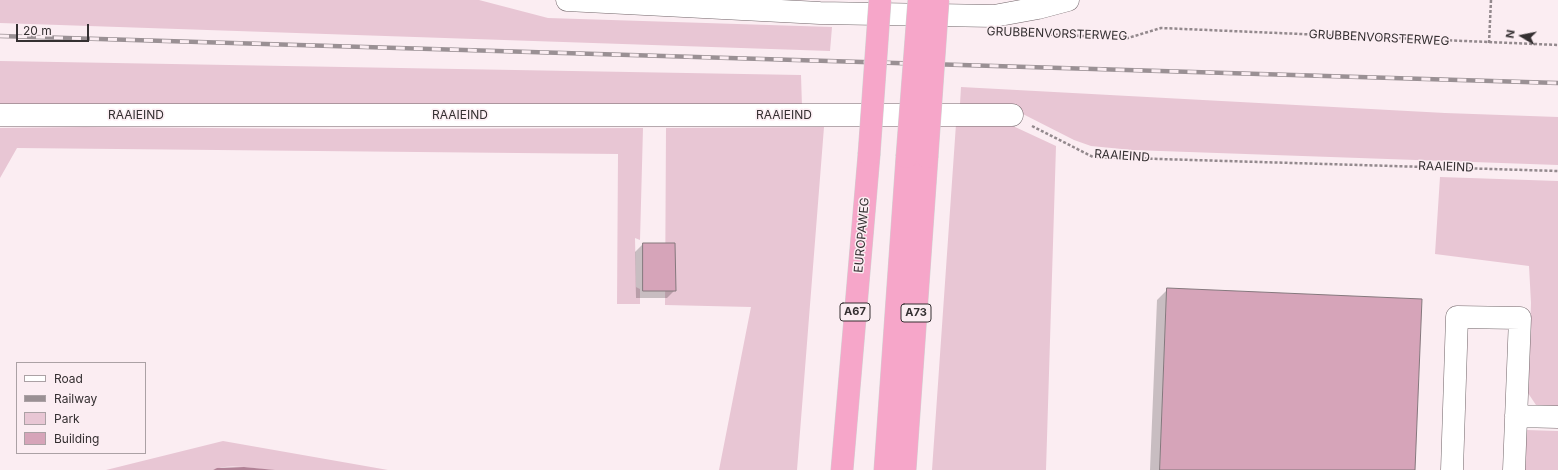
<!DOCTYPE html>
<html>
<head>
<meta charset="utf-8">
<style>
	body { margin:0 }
	#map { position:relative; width:1558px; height:470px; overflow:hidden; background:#fbedf2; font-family:Inter,sans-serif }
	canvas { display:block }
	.legend { position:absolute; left:16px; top:362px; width:130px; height:92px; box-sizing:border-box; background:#fbedf2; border:1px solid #aba1a5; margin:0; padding:5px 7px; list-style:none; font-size:12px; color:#342f31 }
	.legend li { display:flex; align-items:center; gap:8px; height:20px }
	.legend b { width:20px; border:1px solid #aba1a5 }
	.north { position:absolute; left:1502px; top:16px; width:40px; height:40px; -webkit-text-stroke:3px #fbedf2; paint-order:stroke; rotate:280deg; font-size:11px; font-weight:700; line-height:16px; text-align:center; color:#342f31 }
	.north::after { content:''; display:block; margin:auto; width:14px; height:18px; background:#342f31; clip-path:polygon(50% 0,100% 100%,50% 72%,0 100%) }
	.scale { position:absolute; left:16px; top:24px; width:73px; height:18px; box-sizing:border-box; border:2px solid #342f31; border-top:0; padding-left:5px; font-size:12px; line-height:14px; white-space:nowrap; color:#342f31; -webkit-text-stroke:3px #fbedf2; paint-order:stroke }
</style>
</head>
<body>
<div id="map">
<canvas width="1558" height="470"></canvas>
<ul class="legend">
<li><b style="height:5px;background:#fff"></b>Road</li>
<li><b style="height:5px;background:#9a9094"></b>Railway</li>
<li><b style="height:11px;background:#e8c6d4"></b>Park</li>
<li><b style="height:11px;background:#d6a4b9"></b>Building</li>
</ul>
<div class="north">N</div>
<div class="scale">20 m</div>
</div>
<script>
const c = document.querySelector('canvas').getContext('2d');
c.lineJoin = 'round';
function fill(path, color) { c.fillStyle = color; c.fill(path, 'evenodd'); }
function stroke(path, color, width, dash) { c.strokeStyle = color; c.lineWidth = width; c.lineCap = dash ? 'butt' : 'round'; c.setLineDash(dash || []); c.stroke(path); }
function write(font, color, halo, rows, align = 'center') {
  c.font = font + ' Inter,sans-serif'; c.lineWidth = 3; c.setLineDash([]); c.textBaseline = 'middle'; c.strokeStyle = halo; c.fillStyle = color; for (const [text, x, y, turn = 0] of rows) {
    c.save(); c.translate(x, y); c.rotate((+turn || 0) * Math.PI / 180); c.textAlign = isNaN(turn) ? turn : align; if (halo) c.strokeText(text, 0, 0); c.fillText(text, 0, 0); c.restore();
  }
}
fill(new Path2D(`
	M0 0H479L548 18 832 27 830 51 0 23Z
	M0 61 801 75 802 107 0 106Z
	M961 87 1445 113 1558 117V165L1132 150 1091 146 1074 140 1015 110 960 104Z
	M956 124 1013 126 1056 146 1046 470H932Z
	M85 127 333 129 643 128 640 240 635 238 636 287 640 289V304H617L618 154 17 148 0 178V128Z
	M824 127 797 470H719L751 307 665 305 666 128Z
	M1440 177 1558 181V406L1536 405 1528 393 1531 303 1529 266 1435 254Z
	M1526 430 1558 431V470H1525Z
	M223 441 388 470C351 470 314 470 277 470 259 470 229 462 213 470H106Z`), '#e8c6d4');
fill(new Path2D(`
	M244 467 275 470H213L217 468Z`), '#b28297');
fill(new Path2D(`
	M643 244 675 290 667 298H636L635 252Z
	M1168 289 1415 470H1150L1157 300Z`), '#0003');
const building = new Path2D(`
	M643 243H675L676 291H643Z
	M1167 288 1422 299 1415 470H1160Z`);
fill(building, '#d6a4b9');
stroke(building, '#85787d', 1);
const minor = new Path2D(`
	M567 0 820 13 994 16 1038 8 1068 0
	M0 115H1012
	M1516 416 1558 417
	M1452 470 1457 317 1520 318 1514 470`);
const highway = new Path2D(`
	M842 470 869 155
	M885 470 907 157
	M905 470 927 157`);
stroke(minor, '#72666a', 23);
stroke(highway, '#d2d1d2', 23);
stroke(new Path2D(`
	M1036 34 1128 38 1161 28 1558 45
	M1489 43 1491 0
	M1032 126 1093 157 1558 171`), '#93898d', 2.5, [3, 2]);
stroke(minor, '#fff', 22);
stroke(highway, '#f6a6c9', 22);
const rail = new Path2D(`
	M0 36 1558 83`);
stroke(rail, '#9a9094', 4.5);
stroke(rail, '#fbedf2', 3, [9]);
const highwayBridge = new Path2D(`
	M869 155 880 0
	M907 157 919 0
	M927 157 938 0`);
stroke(highwayBridge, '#d2d1d2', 23, []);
stroke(highwayBridge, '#f6a6c9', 22);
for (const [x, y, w] of [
	[855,312,30],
	[916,313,30]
]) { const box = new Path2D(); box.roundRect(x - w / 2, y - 9, w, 18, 3); c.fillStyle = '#fbedf2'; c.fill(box); stroke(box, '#342f31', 1); }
write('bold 11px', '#342f31', null, [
	["A67",855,312],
	["A73",916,313]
]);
write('12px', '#342f31', '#fbedf2', [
	["GRUBBENVORSTERWEG",1057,34,2],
	["GRUBBENVORSTERWEG",1379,38,3],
	["RAAIEIND",136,115],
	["RAAIEIND",460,115],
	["RAAIEIND",784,115],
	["RAAIEIND",1122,156,4],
	["RAAIEIND",1446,167,2],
	["EUROPAWEG",862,235,-85]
]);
</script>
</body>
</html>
